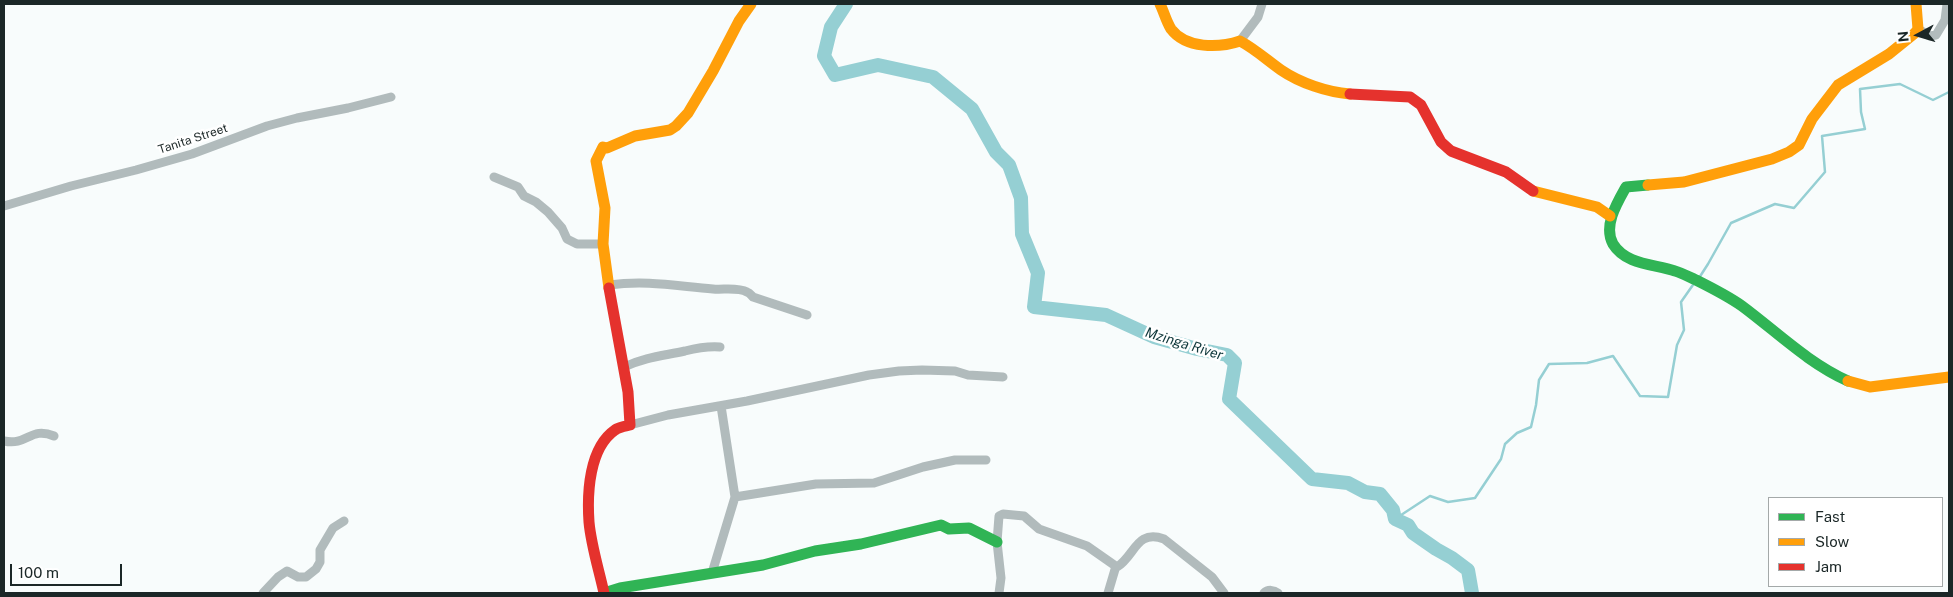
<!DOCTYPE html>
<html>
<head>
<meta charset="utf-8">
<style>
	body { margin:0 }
	#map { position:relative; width:1953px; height:597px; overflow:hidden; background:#f8fcfc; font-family:"Public Sans",sans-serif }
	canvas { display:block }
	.frame { position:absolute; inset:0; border:5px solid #1b2727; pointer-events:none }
	.legend { position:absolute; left:1768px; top:497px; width:175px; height:90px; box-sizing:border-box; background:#fff; border:1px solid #a4a9a9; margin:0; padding:6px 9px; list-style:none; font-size:15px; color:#1b2727 }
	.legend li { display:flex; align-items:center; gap:10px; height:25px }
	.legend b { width:25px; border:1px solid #a4a9a9 }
	.north { position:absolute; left:1893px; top:10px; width:50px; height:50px; -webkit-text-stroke:4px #fff; paint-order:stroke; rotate:264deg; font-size:14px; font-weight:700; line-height:20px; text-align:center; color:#1b2727 }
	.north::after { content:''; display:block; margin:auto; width:18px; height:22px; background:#1b2727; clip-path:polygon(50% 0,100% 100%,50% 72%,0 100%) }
	.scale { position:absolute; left:10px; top:564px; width:112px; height:22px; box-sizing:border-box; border:2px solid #1b2727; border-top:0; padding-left:6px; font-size:15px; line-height:18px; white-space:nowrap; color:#1b2727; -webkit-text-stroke:4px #fff; paint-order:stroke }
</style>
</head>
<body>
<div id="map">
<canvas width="1953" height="597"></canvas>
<div class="frame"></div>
<ul class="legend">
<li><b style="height:6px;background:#30b455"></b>Fast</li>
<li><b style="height:6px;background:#ff9f0a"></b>Slow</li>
<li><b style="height:6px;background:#e5322d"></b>Jam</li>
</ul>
<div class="north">N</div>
<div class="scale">100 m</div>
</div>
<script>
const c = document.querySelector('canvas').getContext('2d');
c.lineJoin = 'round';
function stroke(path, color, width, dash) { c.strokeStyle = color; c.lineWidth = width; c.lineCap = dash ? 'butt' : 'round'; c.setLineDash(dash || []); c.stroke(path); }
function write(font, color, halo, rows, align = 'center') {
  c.font = font + ' "Public Sans",sans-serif'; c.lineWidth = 5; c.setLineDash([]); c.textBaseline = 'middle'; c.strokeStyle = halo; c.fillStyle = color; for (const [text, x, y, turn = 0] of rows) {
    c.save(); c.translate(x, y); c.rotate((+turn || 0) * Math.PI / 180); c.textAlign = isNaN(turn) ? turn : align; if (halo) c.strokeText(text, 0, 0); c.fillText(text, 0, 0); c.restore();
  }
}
stroke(new Path2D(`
	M1699 278 1708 264 1731 223 1775 204 1794 208 1825 172 1822 136 1865 129 1861 112 1860 89 1900 84 1933 100 1949 92
	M1395 519 1430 496 1448 502 1475 498 1501 459 1505 444 1517 433 1531 427 1536 405 1539 380 1549 364 1587 363 1613 356 1640 396 1668 397 1677 345 1684 330 1681 302 1695 282`), '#95cfd3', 2.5);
stroke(new Path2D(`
	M846 4 831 27 824 56 835 75 878 65 933 77 972 109 996 152 1009 165 1021 198 1022 234 1038 273 1034 307 1106 315 1154 337 1197 349 1227 355 1235 363 1229 399 1312 479 1348 483 1365 492 1380 494 1393 510 1395 519 1408 525 1413 533 1436 549 1452 558 1468 570 1472 593`), '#95cfd3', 14);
stroke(new Path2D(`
	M1918 29 1930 36 1936 35 1945 20 1947 4
	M1240 41 1258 17 1262 4
	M494 177 518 187 524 196 536 202 548 212 562 228 567 239 577 244H603
	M4 206 71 186 136 170 192 154 267 126 297 118 348 108 391 97
	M609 285C647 280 676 286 713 289 723 290 738 287 747 292 750 293 751 295 753 297L807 315
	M624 367C646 357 662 356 685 351 697 348 707 346 720 347
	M630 425 668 415 747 401 869 375 899 371 922 370 955 371 968 375 1003 377
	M4 441C28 446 30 426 54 436
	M735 497 816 484 874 483 923 467 955 460H986
	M712 573 735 497 721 406
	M263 593 278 577 287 571 298 577H306L316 569 320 562V550L333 528 344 521
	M999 593 1001 578 997 542 999 516 1003 514 1024 516 1039 529 1087 546 1117 567C1135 556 1136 529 1164 539L1212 577 1224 593
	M1108 593 1116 566
	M1264 593C1268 589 1274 590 1278 593`), '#b1bbbc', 9);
stroke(new Path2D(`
	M1648 185 1626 187C1617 203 1603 226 1613 244 1626 265 1654 264 1675 271 1682 273 1689 277 1696 280 1712 288 1728 296 1742 306 1777 332 1808 363 1848 381
	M604 593 620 588 763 565 815 551 861 544 941 525 949 529 969 528 997 542`), '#30b455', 11);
stroke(new Path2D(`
	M1160 4C1164 12 1166 21 1171 29 1186 49 1219 48 1240 41 1255 49 1267 60 1281 70 1300 83 1327 92 1350 94
	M1648 185 1684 182 1772 159 1789 152 1799 145 1812 119 1838 85 1889 54 1915 33 1918 29 1916 4
	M1533 191 1597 207 1610 216
	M609 288 603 244 605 208 596 161 603 147 607 148 635 136 670 130 676 126 688 113 713 71 739 21 751 4
	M1848 381 1870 387 1949 377`), '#ff9f0a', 11);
stroke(new Path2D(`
	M1350 94 1410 97 1421 105 1441 142 1451 151 1506 172 1533 191
	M604 593C599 570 591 545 589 522 587 493 589 448 615 430 619 427 626 426 630 425L628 392 609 288`), '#e5322d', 11);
write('12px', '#1b2727', '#fff', [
	["Tanita Street",193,139,-18]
]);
write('italic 14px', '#11393c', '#fff', [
	["Mzinga River",1184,344,17]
]);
</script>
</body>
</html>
